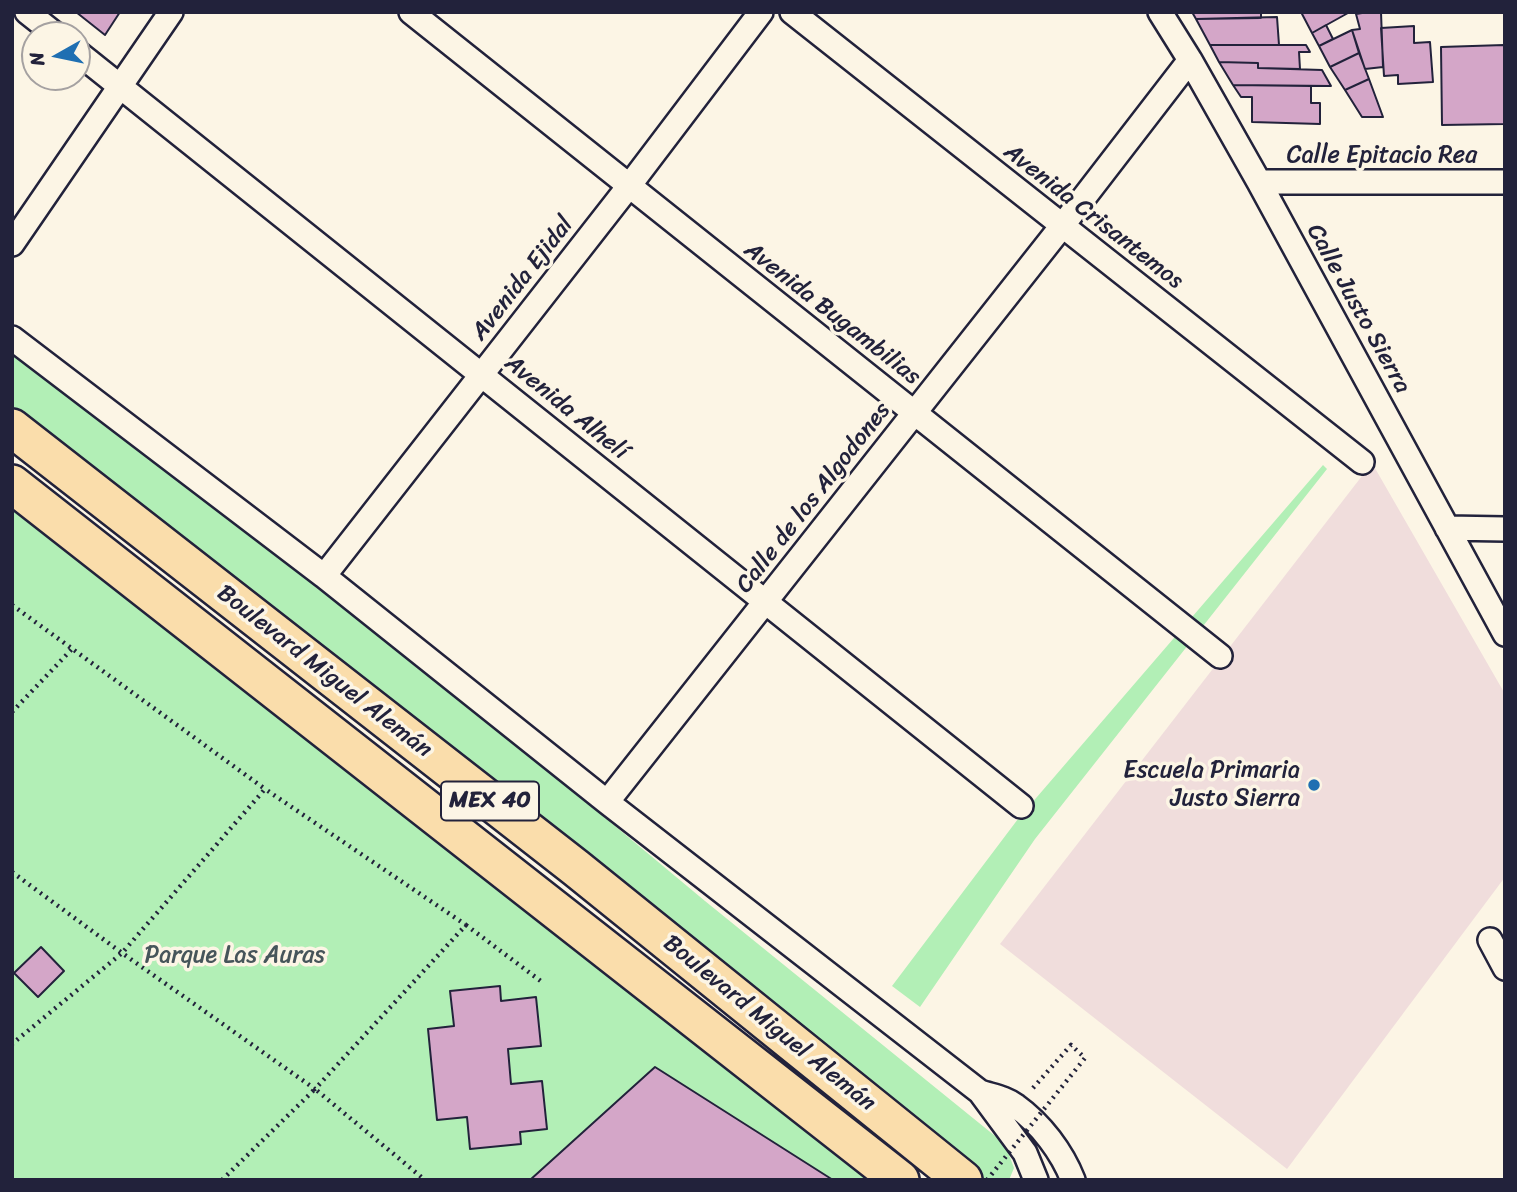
<!DOCTYPE html>
<html>
<head>
<meta charset="utf-8">
<style>
	body { margin:0 }
	#map { position:relative; width:1517px; height:1192px; overflow:hidden; background:#fcf5e5; font-family:Sriracha,sans-serif }
	canvas { display:block }
	.frame { position:absolute; inset:0; border:14px solid #22223b; pointer-events:none }
	.north { position:absolute; left:21px; top:21px; width:70px; height:70px; box-sizing:border-box; background:#fcf5e5; border:2px solid #a5a1a1; border-radius:50%; rotate:261deg; font-size:19px; font-weight:700; line-height:28px; text-align:center; color:#22223b }
	.north::after { content:''; display:block; margin:auto; width:24px; height:32px; background:#1f6fb2; clip-path:polygon(50% 0,100% 100%,50% 72%,0 100%) }
</style>
</head>
<body>
<div id="map">
<canvas width="1517" height="1192"></canvas>
<div class="frame"></div>
<div class="north">N</div>
</div>
<script>
const c = document.querySelector('canvas').getContext('2d');
c.lineJoin = 'round';
function fill(path, color) { c.fillStyle = color; c.fill(path, 'evenodd'); }
function stroke(path, color, width, dash) { c.strokeStyle = color; c.lineWidth = width; c.lineCap = dash ? 'butt' : 'round'; c.setLineDash(dash || []); c.stroke(path); }
function write(font, color, halo, rows, align = 'center') {
  c.font = font + ' Sriracha,sans-serif'; c.lineWidth = 7; c.setLineDash([]); c.textBaseline = 'middle'; c.strokeStyle = halo; c.fillStyle = color; for (const [text, x, y, turn = 0] of rows) {
    c.save(); c.translate(x, y); c.rotate((+turn || 0) * Math.PI / 180); c.textAlign = isNaN(turn) ? turn : align; if (halo) c.strokeText(text, 0, 0); c.fillText(text, 0, 0); c.restore();
  }
}
fill(new Path2D(`
	M1372 463 1505 694V877L1287 1169 1000 944Z`), '#f0dddc');
fill(new Path2D(`
	M12 343 507 736 705 901 1005 1144 1014 1168 1009 1180H987L912 1131 12 422Z
	M1323 465 1327 469 1035 839 920 1007 892 986 1018 819Z
	M12 502 885 1180H12Z`), '#b2efb6');
const building = new Path2D(`
	M76 12H120L105 35Z
	M1192 12H1261V18L1196 19Z
	M1301 12H1347L1348 13 1312 33Z
	M1368 12H1381L1383 67 1365 69 1352 30 1360 29 1356 14Z
	M1277 17 1279 45H1210L1196 19Z
	M1326 25 1333 39 1319 46 1312 33Z
	M1414 26V43L1430 42 1433 82 1398 84V75L1384 76 1381 28Z
	M1352 30 1359 53 1330 67 1319 46Z
	M1210 45H1306L1310 52H1299L1300 69 1258 68V63L1219 62Z
	M1504 45 1505 124 1442 125 1441 47Z
	M1359 53 1369 79 1345 90 1330 67Z
	M1219 62 1258 63V68L1322 70 1331 86 1233 85Z
	M1369 79 1383 117H1362L1345 90Z
	M1233 85 1311 86V103H1320V124L1252 122V97H1241Z
	M41 947 64 971 38 997 14 973Z
	M500 986 501 1001 536 997 541 1046 508 1049 511 1084 542 1081 547 1129 520 1132 521 1144 470 1149 467 1117 437 1120 428 1029 454 1026 450 991Z
	M655 1067 833 1180H530Z`);
fill(building, '#d4a6c8');
stroke(building, '#22223b', 2);
const street = new Path2D(`
	M27 12 56 35
	M411 12 1220 656
	M792 12 1362 462
	M1160 12 1190 60 1259 182 1505 634
	M77 52 1021 806
	M1259 182H1505
	M12 244 171 12
	M12 338 324 576 607 802 980 1092 1025 1153 1036 1180
	M1447 528 1505 529
	M324 576 629 186 761 12
	M607 802 1062 226 1190 60
	M1490 940 1505 968
	M980 1092C992 1096 1006 1098 1016 1106 1041 1124 1062 1152 1073 1180`);
const primary = new Path2D(`
	M12 428 576 868 963 1180
	M12 484 900 1180`);
stroke(street, '#22223b', 28);
stroke(primary, '#22223b', 42);
stroke(new Path2D(`
	M12 605 265 789 122 953 12 1044
	M12 712 72 649
	M12 872 122 953 315 1089 466 925 265 789
	M466 925 542 982
	M1033 1088 1071 1045 1085 1058
	M222 1180 315 1089 425 1180`), '#22223b', 4.5, [2, 5]);
stroke(street, '#fcf5e5', 23);
stroke(primary, '#faddab', 37);
stroke(new Path2D(`
	M987 1180 1085 1058`), '#22223b', 4.5, [2, 5]);
for (const [x, y, r, color] of [
	[1314,785,7,"#1f6fb2"]
]) { const dot = new Path2D(); dot.arc(x, y, r, 0, 2 * Math.PI); c.fillStyle = color; c.fill(dot); stroke(dot, '#fcf5e5', 2.5); }
for (const [x, y, w] of [
	[490,801,98]
]) { const box = new Path2D(); box.roundRect(x - w / 2, y - 19.5, w, 39, 5); c.fillStyle = '#fcf5e5'; c.fill(box); stroke(box, '#22223b', 2); }
write('bold 23px', '#22223b', null, [
	["MEX 40",490,801]
]);
write('24px', '#22223b', '#fcf5e5', [
	["Calle Epitacio Rea",1382,156],
	["Avenida Crisantemos",1093,217,38],
	["Avenida Ejidal",523,279,-52],
	["Calle Justo Sierra",1358,309,61],
	["Avenida Bugambilias",832,314,38],
	["Avenida Alhelí",566,408,39],
	["Calle de los Algodones",814,498,-52],
	["Boulevard Miguel Alemán",324,672,38],
	["Boulevard Miguel Alemán",769,1024,39]
]);
write('24px', '#22223b', '#fcf5e5', [
	["Escuela Primaria",1300,771],
	["Justo Sierra",1300,799]
], 'right');
write('24px', '#46555a', '#fcf5e5', [
	["Parque Las Auras",235,956]
]);
</script>
</body>
</html>
